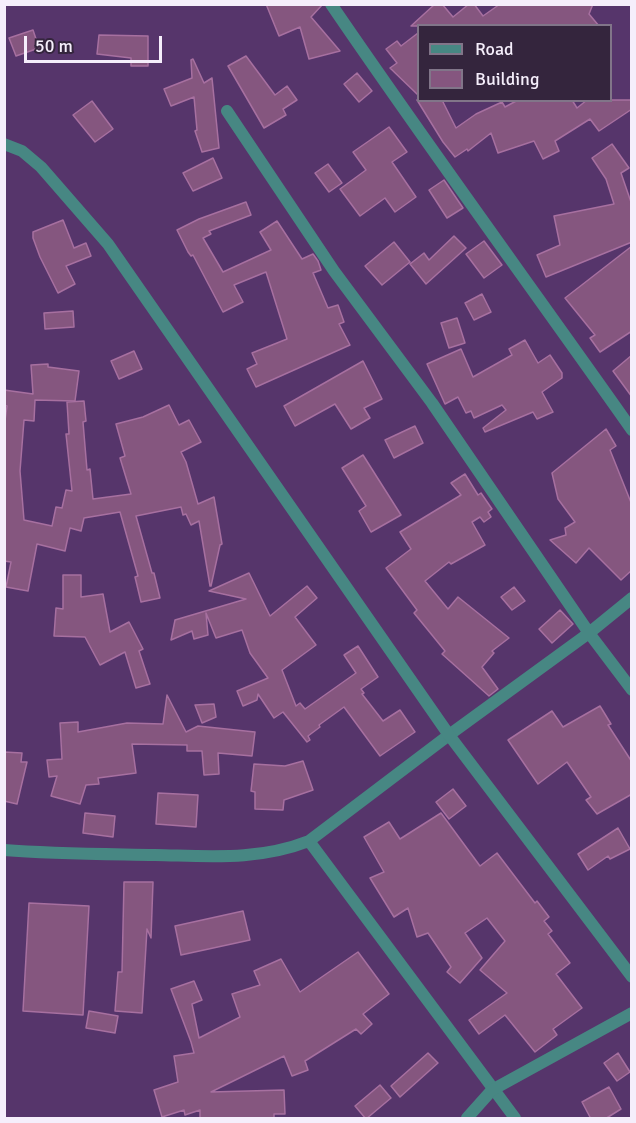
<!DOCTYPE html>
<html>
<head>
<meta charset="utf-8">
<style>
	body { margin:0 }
	#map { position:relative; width:636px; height:1123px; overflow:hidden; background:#56356b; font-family:Signika,sans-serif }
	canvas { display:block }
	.frame { position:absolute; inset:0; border:6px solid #f5eefb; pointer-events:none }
	.legend { position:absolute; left:417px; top:24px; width:195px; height:78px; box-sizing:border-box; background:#34253d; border:2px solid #817589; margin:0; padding:8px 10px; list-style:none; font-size:18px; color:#f5eefb }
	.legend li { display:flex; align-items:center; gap:12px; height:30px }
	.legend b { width:30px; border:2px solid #817589 }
	.scale { position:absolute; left:24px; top:36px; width:138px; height:27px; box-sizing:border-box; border:3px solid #f5eefb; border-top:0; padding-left:8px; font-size:18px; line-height:21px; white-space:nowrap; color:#f5eefb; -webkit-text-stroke:4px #34253d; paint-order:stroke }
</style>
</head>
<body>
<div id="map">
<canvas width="636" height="1123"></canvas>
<div class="frame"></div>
<ul class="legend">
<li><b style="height:8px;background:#478783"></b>Road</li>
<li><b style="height:16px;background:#85567f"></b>Building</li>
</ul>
<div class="scale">50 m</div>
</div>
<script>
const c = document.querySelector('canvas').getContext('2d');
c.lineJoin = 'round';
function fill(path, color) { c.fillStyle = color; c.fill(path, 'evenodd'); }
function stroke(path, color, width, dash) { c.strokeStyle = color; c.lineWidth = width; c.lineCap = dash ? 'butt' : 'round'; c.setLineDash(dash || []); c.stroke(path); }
const building = new Path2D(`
	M266 4H323L311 17 340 51 309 59 300 27 279 36Z
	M435 4H442L453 17 469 4H474L483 16 500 4H593L589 14 599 26H411Z
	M33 30 39 48 16 56 9 38Z
	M418 33V95L390 68 397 63 386 49 397 41 401 46Z
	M99 35 148 36V66H131V58L97 54Z
	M246 56 275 95 287 86 297 100 283 109 286 115 264 128 228 66Z
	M193 59 204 83 212 78 219 148 202 152 195 131 197 130 194 97 171 106 164 89 192 78 191 60Z
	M357 73 372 91 359 102 344 84Z
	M417 100H442L456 128 476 114 502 102 505 107 518 100H572L577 108 587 100H632V109L599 131 590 119 555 141 559 151 543 159 534 141 498 153 491 133 468 151 467 149 455 157 443 142Z
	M92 101 113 129 95 142 73 115Z
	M389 127 407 152 392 162 416 197 395 212 385 198 360 216 340 189 366 170 353 152Z
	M612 144 629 168 621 173 632 205V242L546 277 537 255 560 245 554 216 614 204 606 179 592 158Z
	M213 158 222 178 193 191 183 173Z
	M328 164 342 183 329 192 315 173Z
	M444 180 463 208 447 218 429 190Z
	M246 202 251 215 209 231 211 234 203 238 223 272 271 250 260 232 277 221 302 259 313 254 318 261 321 270 313 273 328 308 338 305 344 322 339 324 350 345 256 387 247 369 257 364 252 353 287 339 266 272 234 285 243 302 223 312 193 255 191 256 188 252 177 230 199 219Z
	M63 220 74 248 86 243 91 256 66 266 75 284 58 293 40 257 33 238V232Z
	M454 236 466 248 426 284 410 264 424 253 429 260Z
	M484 241 502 265 484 278 466 254Z
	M394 242 410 262 382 285 365 266Z
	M632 246V331L600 352 590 338 595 335 565 298Z
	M482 294 491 312 474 320 465 303Z
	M73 311 74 327 45 329 44 313Z
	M457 318 465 343 449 348 441 323Z
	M525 340 538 363 550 355 562 373V378L542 392 553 412 537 419 533 412 485 432 483 428 506 410 502 405 474 418 471 411 466 413 458 397 445 404 427 364 461 349 473 377 512 355 509 349Z
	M134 351 142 369 119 379 111 361Z
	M632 355V397L613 371Z
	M363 361 382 399 364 408 370 418 351 429 335 404 295 426 284 406Z
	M48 364V367L79 371 75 401 35 400 34 421 24 420 20 471 24 520 52 526 56 507 62 508 66 490 72 491 66 434H69L67 402 84 401 86 421 83 422 87 470 90 469 93 499 131 494 120 458 125 456 116 424 143 417 169 405 179 425 189 420 201 442 181 452 186 462 198 504 214 497 222 544 220 545 211 586H210L199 521 191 525 186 514 183 515 181 507 136 516 152 573H154L160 598 141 602 135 577 138 576 120 512 84 518 81 531 70 528 65 551 37 544 28 591 6 587 11 562 4 561V428L7 406 4 405V390L33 394 31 365Z
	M415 426 423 443 394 458 385 440Z
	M606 429 616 446 610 450 632 505V570L621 580 589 548 576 563 550 540 566 535 565 528 575 522 558 499 552 473Z
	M363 455 401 515 371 532 359 511 366 506 342 468Z
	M465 474 478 495 481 493 492 509 488 512 491 517 484 522 480 517 472 522 485 545 451 564 449 562 425 581 448 609 458 597 509 638 492 651 494 653 482 667 498 689 489 696 442 654 445 651 414 613 417 610 386 568 411 549 400 532 461 495 451 483Z
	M249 573 270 616 307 586 317 598 295 617 316 645 282 670 296 706 300 703 305 709 356 673 344 655 358 646 378 677 361 689 364 693 362 694 383 721 400 710 415 732 380 756 344 707 319 725 320 727 308 736 310 740 307 742 283 712 274 718 258 694 257 700 243 706 237 691 268 678 250 653 242 630 216 638 206 613 208 635 194 639 192 631 171 640 175 620 246 599 209 591Z
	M63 575H81V597L103 594 110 632 129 622 143 649 139 651 150 684 136 688 125 652 100 665 85 637 54 636 56 608 63 609Z
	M514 587 525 601 512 610 501 597Z
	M560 610 573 624 552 643 539 629Z
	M167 695 186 732 198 726 255 732 252 756 218 753 219 774 204 775 202 751H187V745L132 744 136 773 98 778 99 784 86 785 80 804 51 796 57 776 49 777 47 760 62 759 60 723 78 722V732L127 723 163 724Z
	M214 704 216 717 202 723 195 705Z
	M600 706 611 724 608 725 632 762V794L597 814 586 800 591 797 567 762 538 784 508 740 552 711 563 727Z
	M4 752 22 753 21 762H27L17 804 4 801Z
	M303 761 313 790 284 800 283 810 255 809V792L251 791 254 764 285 766Z
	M453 789 466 806 449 819 436 802Z
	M158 793 198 795 196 827 156 824Z
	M85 813 115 816 113 837 83 833Z
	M441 813 480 866 497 853 535 903 537 901 549 917 544 921 552 931 548 934 570 963 556 974 582 1008 553 1029 557 1035 535 1052 505 1015 479 1034 469 1020 507 993 480 970 505 941 487 918 465 933 482 958 460 983 447 972 451 967 428 933 417 937 408 908 394 917 370 878 384 872 364 837 389 822 400 839Z
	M618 828 630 849 610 859 608 856 588 870 578 854Z
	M124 882H153L151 938 147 929 142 1013 115 1011 118 972H122Z
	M29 903 89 906 83 1015 23 1011Z
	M243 911 250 940 181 955 175 926Z
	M358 952 389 994 363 1014 372 1024 361 1034 356 1029 305 1061 308 1070 292 1076 284 1056 211 1092 284 1090 285 1114H274V1119H200V1110L185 1115 184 1110 162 1117 154 1090 178 1082 174 1056 194 1053 191 1042 171 989 194 981 202 1000 192 1004 199 1038 240 1017 232 994 260 985 254 971 281 959 300 992Z
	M89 1011 118 1016 115 1033 86 1028Z
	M428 1053 438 1063 400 1097 391 1086Z
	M618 1053 630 1072 617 1081 604 1063Z
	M380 1085 391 1098 366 1119 355 1106Z
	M609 1087 621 1109 605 1119H591L582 1102Z`);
fill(building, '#85567f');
stroke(building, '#a770a0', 1.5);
stroke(new Path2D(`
	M331 4C429 148 532 288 632 430
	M227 111 334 271 432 403 589 633 632 690
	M309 841 515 1118
	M4 850C55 854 105 854 155 855 209 856 258 861 309 841L449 735 589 633 632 598`), '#478783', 12);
stroke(new Path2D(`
	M4 144 22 151 41 167 108 244 449 735 632 977
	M467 1118 492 1090 632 1013`), '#478783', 12);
</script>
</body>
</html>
